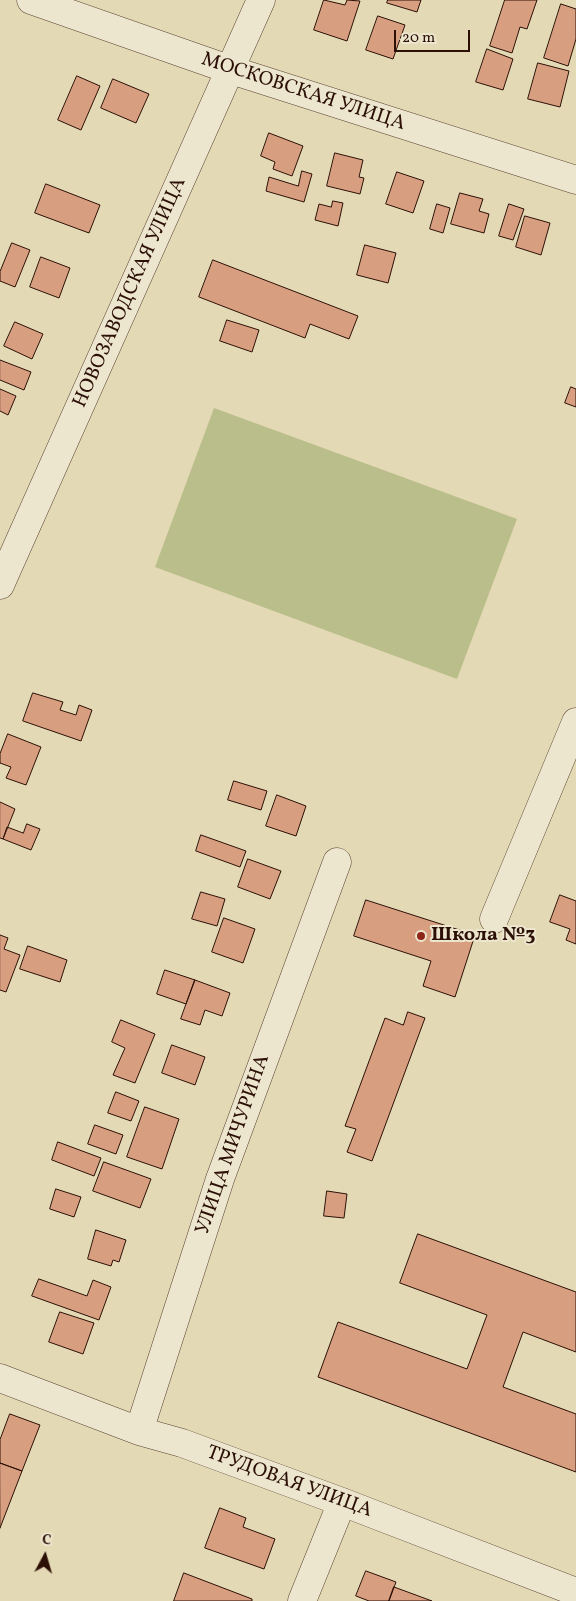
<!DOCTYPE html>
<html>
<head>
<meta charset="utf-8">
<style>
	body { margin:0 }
	#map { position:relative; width:576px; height:1601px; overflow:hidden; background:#e4d9b5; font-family:Vollkorn,serif }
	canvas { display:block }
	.north { position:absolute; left:20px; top:1531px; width:50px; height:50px; -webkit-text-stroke:4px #ede6cf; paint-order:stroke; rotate:6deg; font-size:14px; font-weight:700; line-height:20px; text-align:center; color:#2c1006 }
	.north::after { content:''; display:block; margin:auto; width:18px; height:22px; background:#2c1006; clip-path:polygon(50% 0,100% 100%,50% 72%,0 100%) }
	.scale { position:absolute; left:394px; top:30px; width:76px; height:22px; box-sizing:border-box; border:2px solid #2c1006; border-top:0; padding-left:6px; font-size:15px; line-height:18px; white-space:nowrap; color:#2c1006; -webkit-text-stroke:4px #ede6cf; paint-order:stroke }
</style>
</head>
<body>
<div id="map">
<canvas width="576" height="1601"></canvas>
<div class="north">С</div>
<div class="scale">20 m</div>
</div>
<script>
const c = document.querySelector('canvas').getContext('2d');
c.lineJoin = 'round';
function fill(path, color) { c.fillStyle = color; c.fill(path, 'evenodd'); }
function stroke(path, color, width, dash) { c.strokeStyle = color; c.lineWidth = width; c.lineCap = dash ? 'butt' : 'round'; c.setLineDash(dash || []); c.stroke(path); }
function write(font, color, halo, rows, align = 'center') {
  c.font = font + ' Vollkorn,serif'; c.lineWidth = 4; c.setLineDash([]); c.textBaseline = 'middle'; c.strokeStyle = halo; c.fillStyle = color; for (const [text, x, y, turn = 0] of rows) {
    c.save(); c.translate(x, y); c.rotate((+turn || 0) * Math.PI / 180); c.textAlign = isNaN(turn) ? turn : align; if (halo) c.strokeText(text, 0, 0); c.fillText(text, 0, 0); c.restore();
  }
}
fill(new Path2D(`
	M214 408 517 519 457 679 155 567Z`), '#babe8a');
const building = new Path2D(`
	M324 0 345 5 347 0 360 1 347 41 314 30Z
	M388 0H421L417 12 387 3Z
	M505 0H537L527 29 520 27 512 53 490 46Z
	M561 4 576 9V39L568 66 544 58Z
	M378 16 405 25 393 59 366 50Z
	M487 49 513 59 503 90 476 82Z
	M538 63 569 71 560 107 528 99Z
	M77 76 100 86 81 130 58 120Z
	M113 79 149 94 136 123 101 108Z
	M269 133 303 146 292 176 273 169 275 162 261 156Z
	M335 153 363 160 359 177 364 178 360 194 327 186Z
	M302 171 312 174 304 202 266 191 269 177 298 186Z
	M397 172 424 181 413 213 386 204Z
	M46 184 100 205 89 233 35 213Z
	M460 193 483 199 479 211 489 214 484 233 451 224Z
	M333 201 343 203 338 226 315 220 319 204 331 207Z
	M437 204 450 208 443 233 430 229Z
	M509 204 524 209 513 240 499 236Z
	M525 216 550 223 541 255 516 247Z
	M12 243 30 250 15 287 0 281V272Z
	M365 245 396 253 388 283 357 275Z
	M41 257 70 268 59 298 30 287Z
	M213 260 358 316 349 339 310 324 305 338 199 297Z
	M227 320 259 330 252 352 220 341Z
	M15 322 43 334 32 359 4 346Z
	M0 360 31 372 24 390 0 380Z
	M571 387 576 389V407L565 403Z
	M0 389 16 396 8 415 0 411Z
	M33 693 63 702 60 710 76 715 79 705 92 710 81 741 23 721Z
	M8 734 41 747 26 785 6 778 11 767 0 763V754Z
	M234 781 267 791 261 810 228 800Z
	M277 795 306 806 296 836 266 826Z
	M0 802 15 809 3 839 0 838Z
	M27 824 40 829 31 850 3 839 7 827 23 833Z
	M201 835 246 851 240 867 196 851Z
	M248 859 281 871 270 899 238 887Z
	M201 892 225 899 217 926 192 919Z
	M560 895 576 901V944L566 940 570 929 550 922Z
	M366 900 475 935 455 997 423 986 431 961 354 936Z
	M224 918 255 929 243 963 212 952Z
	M0 935 8 938 4 949 20 955 6 992 0 990Z
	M28 946 67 960 60 982 20 969Z
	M165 970 195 980 186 1004 157 994Z
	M195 980 230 993 222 1016 205 1010 200 1025 181 1019Z
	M408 1012 425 1018 372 1161 347 1152 356 1129 345 1126 385 1018 403 1025Z
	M121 1020 155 1034 135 1083 113 1075 125 1048 112 1042Z
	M172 1045 205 1057 195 1085 162 1073Z
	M116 1092 139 1101 131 1121 108 1113Z
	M145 1107 179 1119 162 1169 127 1157Z
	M95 1125 123 1135 116 1154 88 1144Z
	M58 1142 101 1158 94 1176 52 1160Z
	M104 1162 151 1179 140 1208 93 1191Z
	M56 1189 81 1197 74 1217 50 1209Z
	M327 1191 347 1194 344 1218 324 1216Z
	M96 1230 126 1240 119 1262 113 1260 111 1266 88 1259Z
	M418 1234 576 1292V1352L523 1332 503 1387 576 1414V1472L318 1377 338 1322 467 1369 487 1315 400 1283Z
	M39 1279 87 1296 93 1280 111 1287 99 1320 32 1296Z
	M60 1312 94 1323 83 1354 49 1342Z
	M10 1414 40 1425 22 1471 0 1463V1440Z
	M0 1463 22 1471 0 1528Z
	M220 1508 246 1518 243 1527 275 1539 264 1569 205 1548Z
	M366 1571 396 1582 389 1601H369L356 1596Z
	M184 1573 252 1599V1601H174Z
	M394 1587 432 1601H389Z`);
fill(building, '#d79e80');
stroke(building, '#2c1006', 1);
const minor = new Path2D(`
	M31 0 231 70 576 180
	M0 585 261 0
	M494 919 576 722
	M0 1378 139 1431 182 1443 342 1502 576 1592
	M139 1431 220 1179 337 862
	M302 1601 342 1502`);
stroke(minor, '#5a4232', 29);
stroke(minor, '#ede6cf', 28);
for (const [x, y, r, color] of [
	[421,936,5,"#8f2418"]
]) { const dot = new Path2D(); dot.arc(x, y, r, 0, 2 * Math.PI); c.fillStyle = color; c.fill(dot); stroke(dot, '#ede6cf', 2); }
write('20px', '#2c1006', '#ede6cf', [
	["МОСКОВСКАЯ УЛИЦА",303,93,18],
	["НОВОЗАВОДСКАЯ УЛИЦА",131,293,-66],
	["УЛИЦА МИЧУРИНА",234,1145,-71],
	["ТРУДОВАЯ УЛИЦА",289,1483,20]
]);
write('bold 20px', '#2c1006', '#ede6cf', [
	["Школа №3",431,936]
], 'left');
</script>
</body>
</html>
